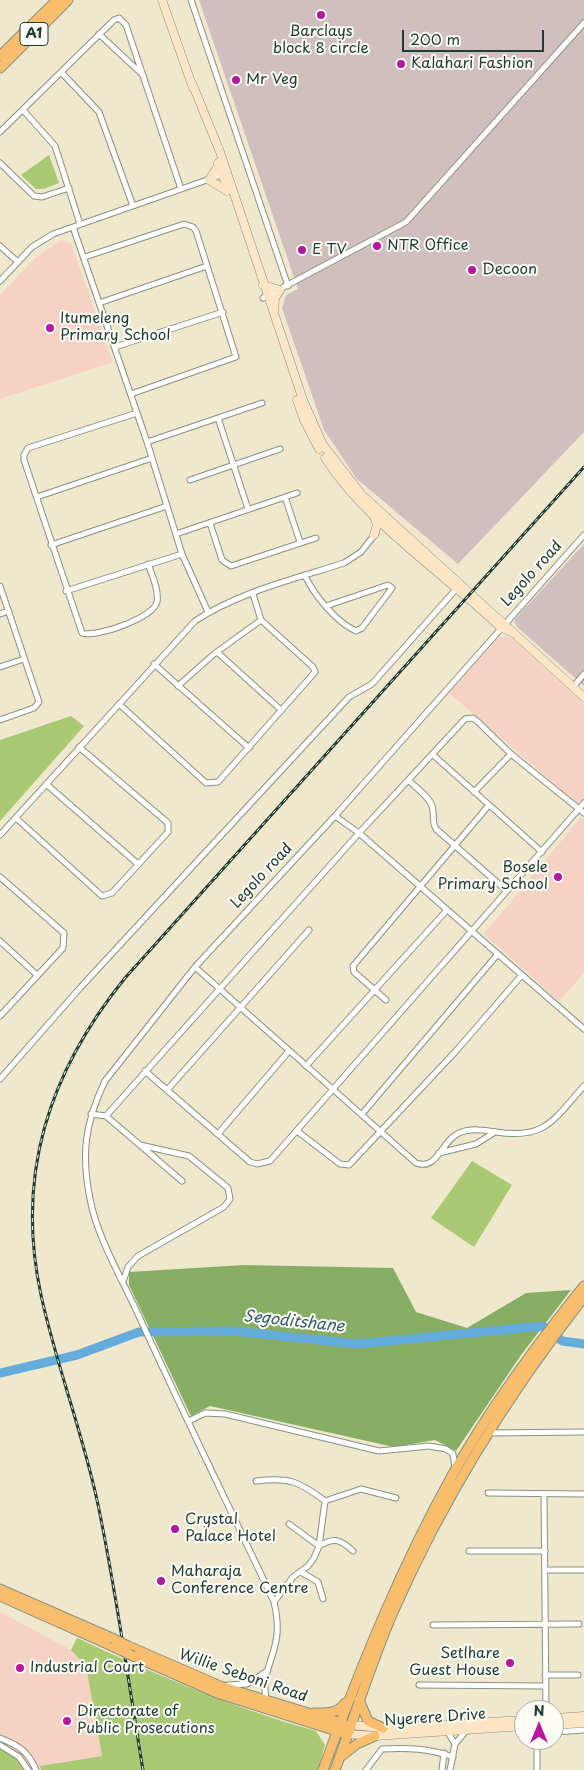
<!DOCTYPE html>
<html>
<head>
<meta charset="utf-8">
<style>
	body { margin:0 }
	#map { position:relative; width:584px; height:1770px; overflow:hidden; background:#efe8cc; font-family:"Playpen Sans",sans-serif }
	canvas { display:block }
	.north { position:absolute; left:514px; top:1700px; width:50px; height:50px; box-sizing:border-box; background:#fdfcf7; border:1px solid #a4b0a9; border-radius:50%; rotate:0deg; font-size:14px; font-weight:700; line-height:20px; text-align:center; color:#1f3d34 }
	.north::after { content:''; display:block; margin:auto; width:18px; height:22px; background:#b5179e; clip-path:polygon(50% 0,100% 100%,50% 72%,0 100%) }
	.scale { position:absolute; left:402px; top:30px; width:142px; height:22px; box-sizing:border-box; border:2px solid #1f3d34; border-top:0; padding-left:6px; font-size:15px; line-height:18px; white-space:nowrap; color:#1f3d34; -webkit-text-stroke:4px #fdfcf7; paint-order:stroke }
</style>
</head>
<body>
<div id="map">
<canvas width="584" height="1770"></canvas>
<div class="north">N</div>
<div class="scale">200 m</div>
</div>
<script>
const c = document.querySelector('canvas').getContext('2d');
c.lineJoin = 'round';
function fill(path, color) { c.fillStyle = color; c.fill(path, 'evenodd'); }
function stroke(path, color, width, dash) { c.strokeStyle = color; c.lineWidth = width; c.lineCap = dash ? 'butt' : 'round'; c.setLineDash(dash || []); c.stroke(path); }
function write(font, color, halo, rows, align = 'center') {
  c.font = font + ' "Playpen Sans",sans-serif'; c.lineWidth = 4; c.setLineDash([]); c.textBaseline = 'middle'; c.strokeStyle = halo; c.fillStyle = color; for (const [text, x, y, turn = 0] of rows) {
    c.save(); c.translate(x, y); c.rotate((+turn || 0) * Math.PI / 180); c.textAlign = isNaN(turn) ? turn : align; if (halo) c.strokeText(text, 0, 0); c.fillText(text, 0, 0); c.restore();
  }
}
fill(new Path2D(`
	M61 240 71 243 113 362 0 399V295L35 258Z
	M499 637H510L584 704V809L449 693Z
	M581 817 584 819V973L559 1001 484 934Z
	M0 1612 71 1650 86 1666 102 1757 40 1766 41 1770H0Z`), '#f6d2c5');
fill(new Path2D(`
	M199 0H584V432L458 564 357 479 324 430 282 308 286 295 298 289Z
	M584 544V686L517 627 514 620Z`), '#d1bfbf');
fill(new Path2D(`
	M49 155 59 183 44 189H36L21 175Z
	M71 716 84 726 0 821V740Z
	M472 1161 512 1185 474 1247 431 1218Z
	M77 1638C155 1674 233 1708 316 1731L325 1745 318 1770H41L40 1766 102 1756 86 1666 71 1650Z
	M0 1747 16 1757 26 1770H0Z`), '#a9ca72');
fill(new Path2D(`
	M244 1265 393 1268 416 1312 467 1328 526 1293 571 1290 521 1355 456 1451 435 1440 394 1447 210 1406 191 1416 129 1285V1272Z`), '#86ae64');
stroke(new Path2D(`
	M0 1373 77 1355 139 1332 233 1331 357 1344 543 1326 562 1341 584 1344`), '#63acdb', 9);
const minor = new Path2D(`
	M191 0 288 286
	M99 34 143 75
	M61 72 99 112 133 206
	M23 110 55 146 80 224
	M0 132 114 20 119 18 126 25 181 189
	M0 163 34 196 42 197 69 188
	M73 227 147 442 182 554 208 612
	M0 246 18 262
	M85 257 184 224 193 227 196 231 236 357 131 394
	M0 281 32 247 53 234 224 174
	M263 298 406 222 584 23
	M99 303 207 266
	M115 347 223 312
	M137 413 28 448 24 455V460L82 633C96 638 153 618 157 602 159 590 152 575 148 564
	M218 418 248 509
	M147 442 262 403
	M190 480 280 449
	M37 497 152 458
	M285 497 300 542
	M210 523 222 560 231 566 316 538
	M176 534 297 493
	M51 545 167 506
	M305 576C315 596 336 622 356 631L362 628 392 588 388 585 326 606
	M0 586 39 702 34 708 0 720
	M66 591 182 554
	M0 614 9 611
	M217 652 281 710
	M154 664 249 748
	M0 667 24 659
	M178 686 214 654 261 620
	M573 687 584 674
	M119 704 206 783 218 782 315 672 313 667 261 620 253 594
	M432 754 542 852
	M408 780C415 787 429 796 432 806 435 814 431 820 436 829L507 891
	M46 784 138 864
	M474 792 511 754
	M335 816 359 833 584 1029
	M16 818 102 896 112 893 168 832V823L79 747
	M0 835 195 621C239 592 295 579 344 563L361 552 376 533
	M0 877 64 933 63 948 0 1016
	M0 941 37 975
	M195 967 416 1163C438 1171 441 1141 459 1133 471 1128 484 1130 496 1132 546 1140 554 1119 584 1086
	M386 1000 354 972 353 966 489 805
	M306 1066 446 911
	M145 1071 250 1162 257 1164 270 1161 584 803
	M0 1079 80 988 349 697 372 684 457 588
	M168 1089 309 930
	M91 1114 106 1116 182 1181
	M362 1114 497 955
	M106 1116 359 833 465 719 473 718 477 721 511 754 584 813
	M297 1131 340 1164 349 1165 456 1051 521 976
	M218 1134 289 1051
	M439 1153 476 1144 495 1132
	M124 1279 128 1267 138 1256 224 1207 230 1199 228 1188 189 1156 140 1145
	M189 1421 205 1413 225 1414 379 1451 429 1446 446 1449 453 1454 455 1468
	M487 1433 584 1432
	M256 1481C288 1477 299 1481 325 1501
	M488 1493 584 1494
	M544 1494 546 1710
	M325 1501 361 1489 396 1498
	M289 1524 319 1546C334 1537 340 1539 353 1551
	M469 1551H545
	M545 1570H584
	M301 1572 318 1582 323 1599
	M274 1602 293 1577 308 1566 314 1558 319 1546 325 1501
	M433 1625 579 1624
	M545 1675H578
	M228 1685 247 1684 267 1671
	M419 1685 545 1686
	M267 1701C260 1680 272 1662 276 1641 279 1627 277 1615 274 1602 229 1506 182 1411 138 1314 122 1279 97 1237 90 1199 81 1154 85 1123 105 1081L195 967 335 816 584 535
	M447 1731 455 1744
	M554 1732 584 1730
	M0 1738C18 1745 28 1751 36 1770
	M537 1740V1770
	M0 1745 19 1757 28 1770
	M366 1770 382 1749C408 1748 428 1748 453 1757
	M442 1770 444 1753
	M450 1770 455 1744 466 1731`);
const secondary = new Path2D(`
	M162 0 193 88
	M192 83 220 152 303 400 323 445 362 495 584 697
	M218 163 227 187
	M219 165 209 180 227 191
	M263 285 280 290 275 298 274 311
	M297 400 304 420 319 449
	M325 458C368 524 444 573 500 627L511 632
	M374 516 377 525 374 535
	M554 1718 584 1716
	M350 1725 383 1728 524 1720
	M554 1725 584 1723
	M348 1734 375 1736 524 1726`);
const primary = new Path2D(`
	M0 1589 112 1638
	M0 1596 114 1647
	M128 1646 220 1686 344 1724
	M133 1656 217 1693 343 1733
	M359 1700 368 1721 383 1728
	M314 1713C326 1713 338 1714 345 1703
	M339 1758 357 1744 375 1736
	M323 1770C360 1668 401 1567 454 1472 491 1407 537 1344 584 1286
	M335 1770C355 1717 371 1662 394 1610 444 1497 508 1394 584 1297`);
const trunk = new Path2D(`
	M0 56 57 0
	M0 68 68 0`);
stroke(minor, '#879280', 7);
stroke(secondary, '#879280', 9);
stroke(primary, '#879280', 11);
stroke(trunk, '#879280', 11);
stroke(minor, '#fff', 5);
stroke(secondary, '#fde5c5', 8);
stroke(primary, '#f9be6d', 9);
stroke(trunk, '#f9be6d', 9);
const rail = new Path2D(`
	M143 1770C128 1680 116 1589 97 1500 82 1431 56 1364 41 1295 15 1175 49 1072 125 978L584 467`);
stroke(rail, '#1f3d34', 3);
stroke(rail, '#fdfcf7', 1, [4]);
const primaryBridge = new Path2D(`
	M112 1638 128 1646
	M114 1647 133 1656`);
stroke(primaryBridge, '#879280', 11, []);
stroke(primaryBridge, '#f9be6d', 9);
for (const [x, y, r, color] of [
	[321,15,5,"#b5179e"],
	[401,64,5,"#b5179e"],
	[236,80,5,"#b5179e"],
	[377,246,5,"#b5179e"],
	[302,250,5,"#b5179e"],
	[472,270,5,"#b5179e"],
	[50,328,5,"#b5179e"],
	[558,877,5,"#b5179e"],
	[175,1529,5,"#b5179e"],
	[161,1581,5,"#b5179e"],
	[510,1663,5,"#b5179e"],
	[20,1668,5,"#b5179e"],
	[67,1721,5,"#b5179e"]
]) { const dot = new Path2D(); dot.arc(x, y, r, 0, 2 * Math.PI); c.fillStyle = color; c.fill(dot); stroke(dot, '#fdfcf7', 2); }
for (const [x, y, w] of [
	[34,34,28]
]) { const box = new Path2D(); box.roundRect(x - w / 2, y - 11.5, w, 23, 4); c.fillStyle = '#fdfcf7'; c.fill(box); stroke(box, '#1f3d34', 1); }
write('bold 14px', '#1f3d34', null, [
	["A1",34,34]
]);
write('15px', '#1f3d34', '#fdfcf7', [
	["Barclays",321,32,"center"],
	["block 8 circle",321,49,"center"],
	["Kalahari Fashion",411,64],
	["Mr Veg",246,80],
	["NTR Office",387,246],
	["E TV",312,250],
	["Decoon",482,270],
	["Itumeleng",60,319],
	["Primary School",60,336],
	["Bosele",548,868,"right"],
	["Primary School",548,885,"right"],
	["Crystal",185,1520],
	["Palace Hotel",185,1537],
	["Maharaja",171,1572],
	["Conference Centre",171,1589],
	["Setlhare",500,1654,"right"],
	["Guest House",500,1671,"right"],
	["Industrial Court",30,1668],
	["Directorate of",77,1712],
	["Public Prosecutions",77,1729]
], 'left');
write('15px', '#1f3d34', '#fdfcf7', [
	["Legolo road",532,574,-48],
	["Legolo road",262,876,-47],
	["Willie Seboni Road",243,1676,19],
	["Nyerere Drive",435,1718,-4]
]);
write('italic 16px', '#335e66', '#fdfcf7', [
	["Segoditshane",294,1322,6]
]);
</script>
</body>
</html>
